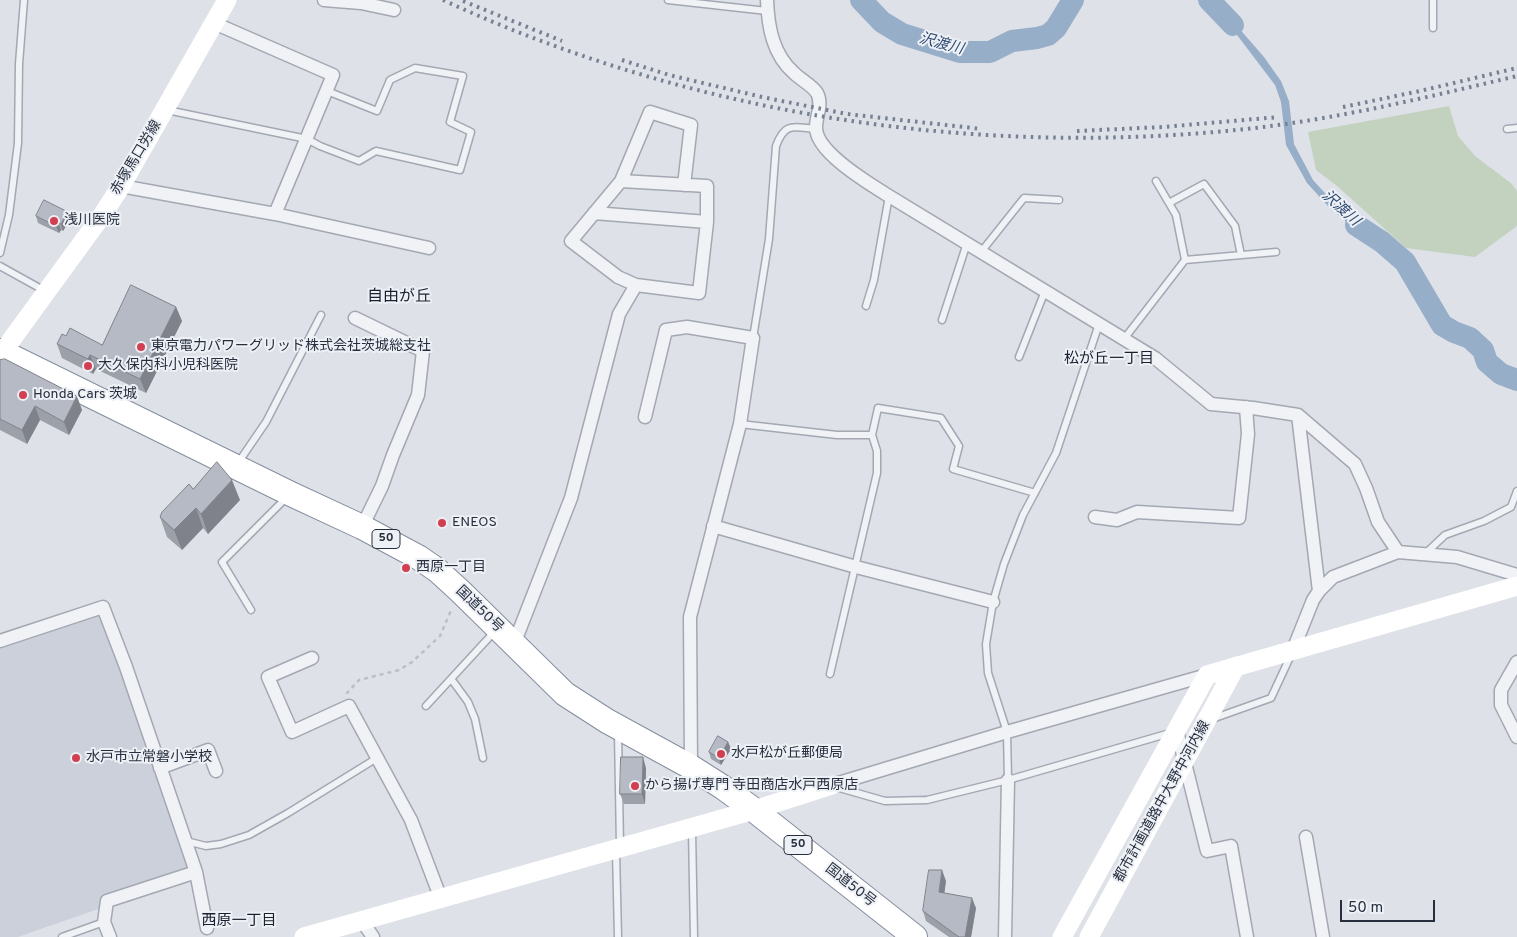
<!DOCTYPE html>
<html>
<head>
<meta charset="utf-8">
<style>
	body { margin:0 }
	#map { position:relative; width:1517px; height:937px; overflow:hidden; background:#dee1e8; font-family:Overpass,sans-serif }
	canvas { display:block }
	.scale { position:absolute; left:1340px; top:900px; width:95px; height:22px; box-sizing:border-box; border:2px solid #272f3f; border-top:0; padding-left:6px; font-size:15px; line-height:18px; white-space:nowrap; color:#272f3f; -webkit-text-stroke:4px #edf0f5; paint-order:stroke }
</style>
</head>
<body>
<div id="map">
<canvas width="1517" height="937"></canvas>
<div class="scale">50 m</div>
</div>
<script>
const c = document.querySelector('canvas').getContext('2d');
c.lineJoin = 'round';
function fill(path, color) { c.fillStyle = color; c.fill(path, 'evenodd'); }
function stroke(path, color, width, dash) { c.strokeStyle = color; c.lineWidth = width; c.lineCap = dash ? 'butt' : 'round'; c.setLineDash(dash || []); c.stroke(path); }
function write(font, color, halo, rows, align = 'center') {
  c.font = font + ' Overpass,"Noto Sans JP",sans-serif'; c.lineWidth = 4; c.setLineDash([]); c.textBaseline = 'middle'; c.strokeStyle = halo; c.fillStyle = color; for (const [text, x, y, turn = 0] of rows) {
    c.save(); c.translate(x, y); c.rotate((+turn || 0) * Math.PI / 180); c.textAlign = isNaN(turn) ? turn : align; if (halo) c.strokeText(text, 0, 0); c.fillText(text, 0, 0); c.restore();
  }
}
fill(new Path2D(`
	M100 614 191 868 101 897V908L18 937H0V647Z`), '#ccd0da');
fill(new Path2D(`
	M1449 106 1458 136 1475 156 1512 184 1517 191V226L1475 257 1406 248 1337 186 1316 170 1308 132Z`), '#c3d2be');
fill(new Path2D(`
	M1216 2 1264 57 1281 81 1289 101 1294 144 1313 180 1333 202 1354 221 1385 240 1380 244 1350 225 1328 206 1307 183 1286 145 1281 102 1275 85 1234 31 1211 6Z`), '#97aec9');
stroke(new Path2D(`
	M861 0 882 22 902 34 960 52H990L1012 41 1037 38 1048 35 1056 28 1073 0
	M1209 0 1233 25
	M1356 225 1382 242 1405 262 1442 325 1454 332 1470 338 1483 350 1487 362 1501 374 1517 380`), '#97aec9', 22);
const lane = new Path2D(`
	M668 0 767 11
	M1433 0V28
	M167 110 307 139 320 146 359 161 376 151 460 170 471 132 450 122 463 76 415 68 390 80 377 111 327 91
	M1507 129 1517 128
	M1169 203 1204 184 1235 226 1241 255
	M981 252 1024 198 1059 200
	M0 253 9 215 18 143 19 64 24 0
	M1185 260 1276 252
	M0 266 45 291
	M866 306 874 280 889 196
	M942 320 967 243
	M753 338 769 239 776 146C785 122 793 127 815 129
	M1124 339 1185 260 1176 215 1156 181
	M1019 357 1045 291
	M740 424 837 435H872L878 408 941 418 959 446 953 469 1035 493
	M238 463 266 422 321 315
	M1426 553 1445 535 1484 521 1511 507 1517 491
	M251 610 222 562 286 498
	M830 674 877 473V451L872 435
	M452 680 468 702 475 719 483 758
	M426 706 496 630
	M1212 719 1271 698 1291 655
	M618 733 620 846
	M1008 780 1007 732 988 673 986 644 993 602 1004 564 1023 515 1056 453 1099 324
	M836 787 885 801 927 800 1008 780 1170 733
	M692 830 694 937
	M186 841 206 846 221 844 249 835 288 813 377 758
	M616 851 618 937
	M62 937 104 922`);
const street = new Path2D(`
	M324 0 361 3 394 10
	M767 0C768 27 773 55 794 73 801 80 812 85 817 93 823 104 816 116 816 127 815 152 870 184 889 196L1155 358 1211 404 1253 408 1298 415 1355 464 1366 488 1378 522 1398 552
	M214 23 333 75 275 214
	M621 181 650 112 691 125 684 185
	M121 186 275 214 429 248
	M594 213 707 222
	M355 318 423 351 418 395 393 455 382 486 362 527
	M1298 415 1319 591
	M645 417 666 330 687 327 753 338 740 424 690 617 691 767
	M1095 517 1117 520 1137 512 1239 518 1248 434 1246 407
	M713 526 856 567 993 602
	M0 641 103 607 126 667 196 872 107 901 104 922 110 937
	M514 644 571 498 619 314 636 285 699 293 707 222V186L621 181 571 241 618 277 636 285
	M1293 650 1313 600 1319 591 1333 577 1398 552 1457 557 1517 575
	M312 658 268 677 292 732 349 706 411 820 441 899
	M1517 662 1501 690V705L1517 737
	M1177 731 1207 851 1231 846 1247 937
	M160 768 208 750 216 771
	M832 785 1007 732 1207 675
	M1306 837 1323 937
	M196 872 207 928
	M362 921 373 937
	M1005 937 1008 780`);
const highway = new Path2D(`
	M0 351 291 494 362 527 418 557 437 570 460 591 565 694 607 721 691 767 724 788 754 810 915 937`);
stroke(lane, '#a3a8b2', 9);
stroke(street, '#a3a8b2', 15);
stroke(highway, '#858e9f', 26);
stroke(new Path2D(`
	M347 694V693L359 680 399 670 412 662 440 636 452 608`), '#bcbfc6', 2.5, [4, 4]);
stroke(lane, '#f0f2f6', 6);
stroke(street, '#f0f2f6', 12);
stroke(new Path2D(`
	M0 358 12 339 103 214 121 186 227 0
	M304 937 754 810 832 785
	M1062 937 1207 675 1517 586
	M1089 937 1236 666`), '#fff', 19);
stroke(highway, '#fff', 24);
stroke(new Path2D(`
	M443 0C693 115 972 158 1246 129 1338 119 1428 97 1517 76
	M463 1 562 41
	M622 60 669 75 762 97 847 114 982 129
	M1343 107 1420 91 1517 68
	M1077 131 1163 127 1279 117`), '#778092', 4, [2.5, 5]);
fill(new Path2D(`
	M68 212 70 219 63 231 61 230 59 233 38 223 36 216Z
	M176 307 182 321 146 393 96 369 93 374 62 358 57 344 66 336 102 345Z
	M0 360 82 410 69 435 40 420 27 444 0 430Z
	M193 489 240 500 208 534 203 528 182 550 167 537 160 517Z
	M728 742 731 749 721 765 711 759 709 752Z
	M646 768 645 804H624L620 794Z
	M946 881 944 893 976 908 971 937H949L926 921 923 911Z`), '#9ca0a9');
fill(new Path2D(`
	M68 212 70 219 63 231 61 224Z
	M58 223 61 230 59 233 56 226Z
	M176 307 182 321 146 393 140 379Z
	M90 355 96 369 93 374 88 359Z
	M77 396 82 410 69 435 64 422Z
	M35 406 40 420 27 444 22 430Z
	M232 480 240 500 208 534 201 514Z
	M196 508 203 528 182 550 174 530Z
	M728 742 731 749 721 765 719 758Z
	M643 757 646 768 645 804 642 794Z
	M942 870 946 881 943 903 939 892Z
	M972 898 976 908 971 937H965Z`), '#7f828a');
const building = new Path2D(`
	M44 200 68 212 61 224 58 223 56 226 36 216Z
	M131 285 176 307 140 379 90 355 88 359 57 344 62 334 66 336 70 328 102 345Z
	M5 359 77 396 64 422 35 406 22 430 0 419V360Z
	M217 462 232 480 201 514 196 508 174 530 160 517 162 512 189 484 193 489Z
	M718 736 728 742 719 758 709 752Z
	M621 757H643L642 794H620Z
	M929 870H942L939 892 972 898 965 937H959L923 911Z`);
fill(building, '#b5bac5');
stroke(building, '#7f828a', 1);
for (const [x, y, r, color] of [
	[54,221,5,"#d13f50"],
	[141,347,5,"#d13f50"],
	[88,366,5,"#d13f50"],
	[23,395,5,"#d13f50"],
	[442,523,5,"#d13f50"],
	[406,568,5,"#d13f50"],
	[721,754,5,"#d13f50"],
	[76,758,5,"#d13f50"],
	[635,786,5,"#d13f50"]
]) { const dot = new Path2D(); dot.arc(x, y, r, 0, 2 * Math.PI); c.fillStyle = color; c.fill(dot); stroke(dot, '#edf0f5', 2); }
for (const [x, y, w] of [
	[386,539,28],
	[798,845,28]
]) { const box = new Path2D(); box.roundRect(x - w / 2, y - 9.5, w, 19, 4); c.fillStyle = '#edf0f5'; c.fill(box); stroke(box, '#272f3f', 1); }
write('bold 12px', '#272f3f', null, [
	["50",386,539],
	["50",798,845]
]);
write('14px', '#272f3f', '#edf0f5', [
	["赤塚馬口労線",137,158,-59],
	["国道50号",479,610,44],
	["都市計画道路中大野中河内線",1163,802,-61],
	["国道50号",850,886,38]
]);
write('14px', '#272f3f', '#edf0f5', [
	["浅川医院",64,221],
	["東京電力パワーグリッド株式会社茨城総支社",151,347],
	["大久保内科小児科医院",98,366],
	["Honda Cars 茨城",33,395],
	["ENEOS",452,523],
	["西原一丁目",416,568],
	["水戸松が丘郵便局",731,754],
	["水戸市立常磐小学校",86,758],
	["から揚げ専門 寺田商店水戸西原店",645,786]
], 'left');
write('italic 15px', '#304c73', '#edf0f5', [
	["沢渡川",941,45,15],
	["沢渡川",1340,209,42]
]);
write('15px', '#19202f', '#edf0f5', [
	["松が丘一丁目",1109,360],
	["西原一丁目",239,922]
]);
write('16px', '#19202f', '#edf0f5', [
	["自由が丘",399,298]
]);
</script>
</body>
</html>
